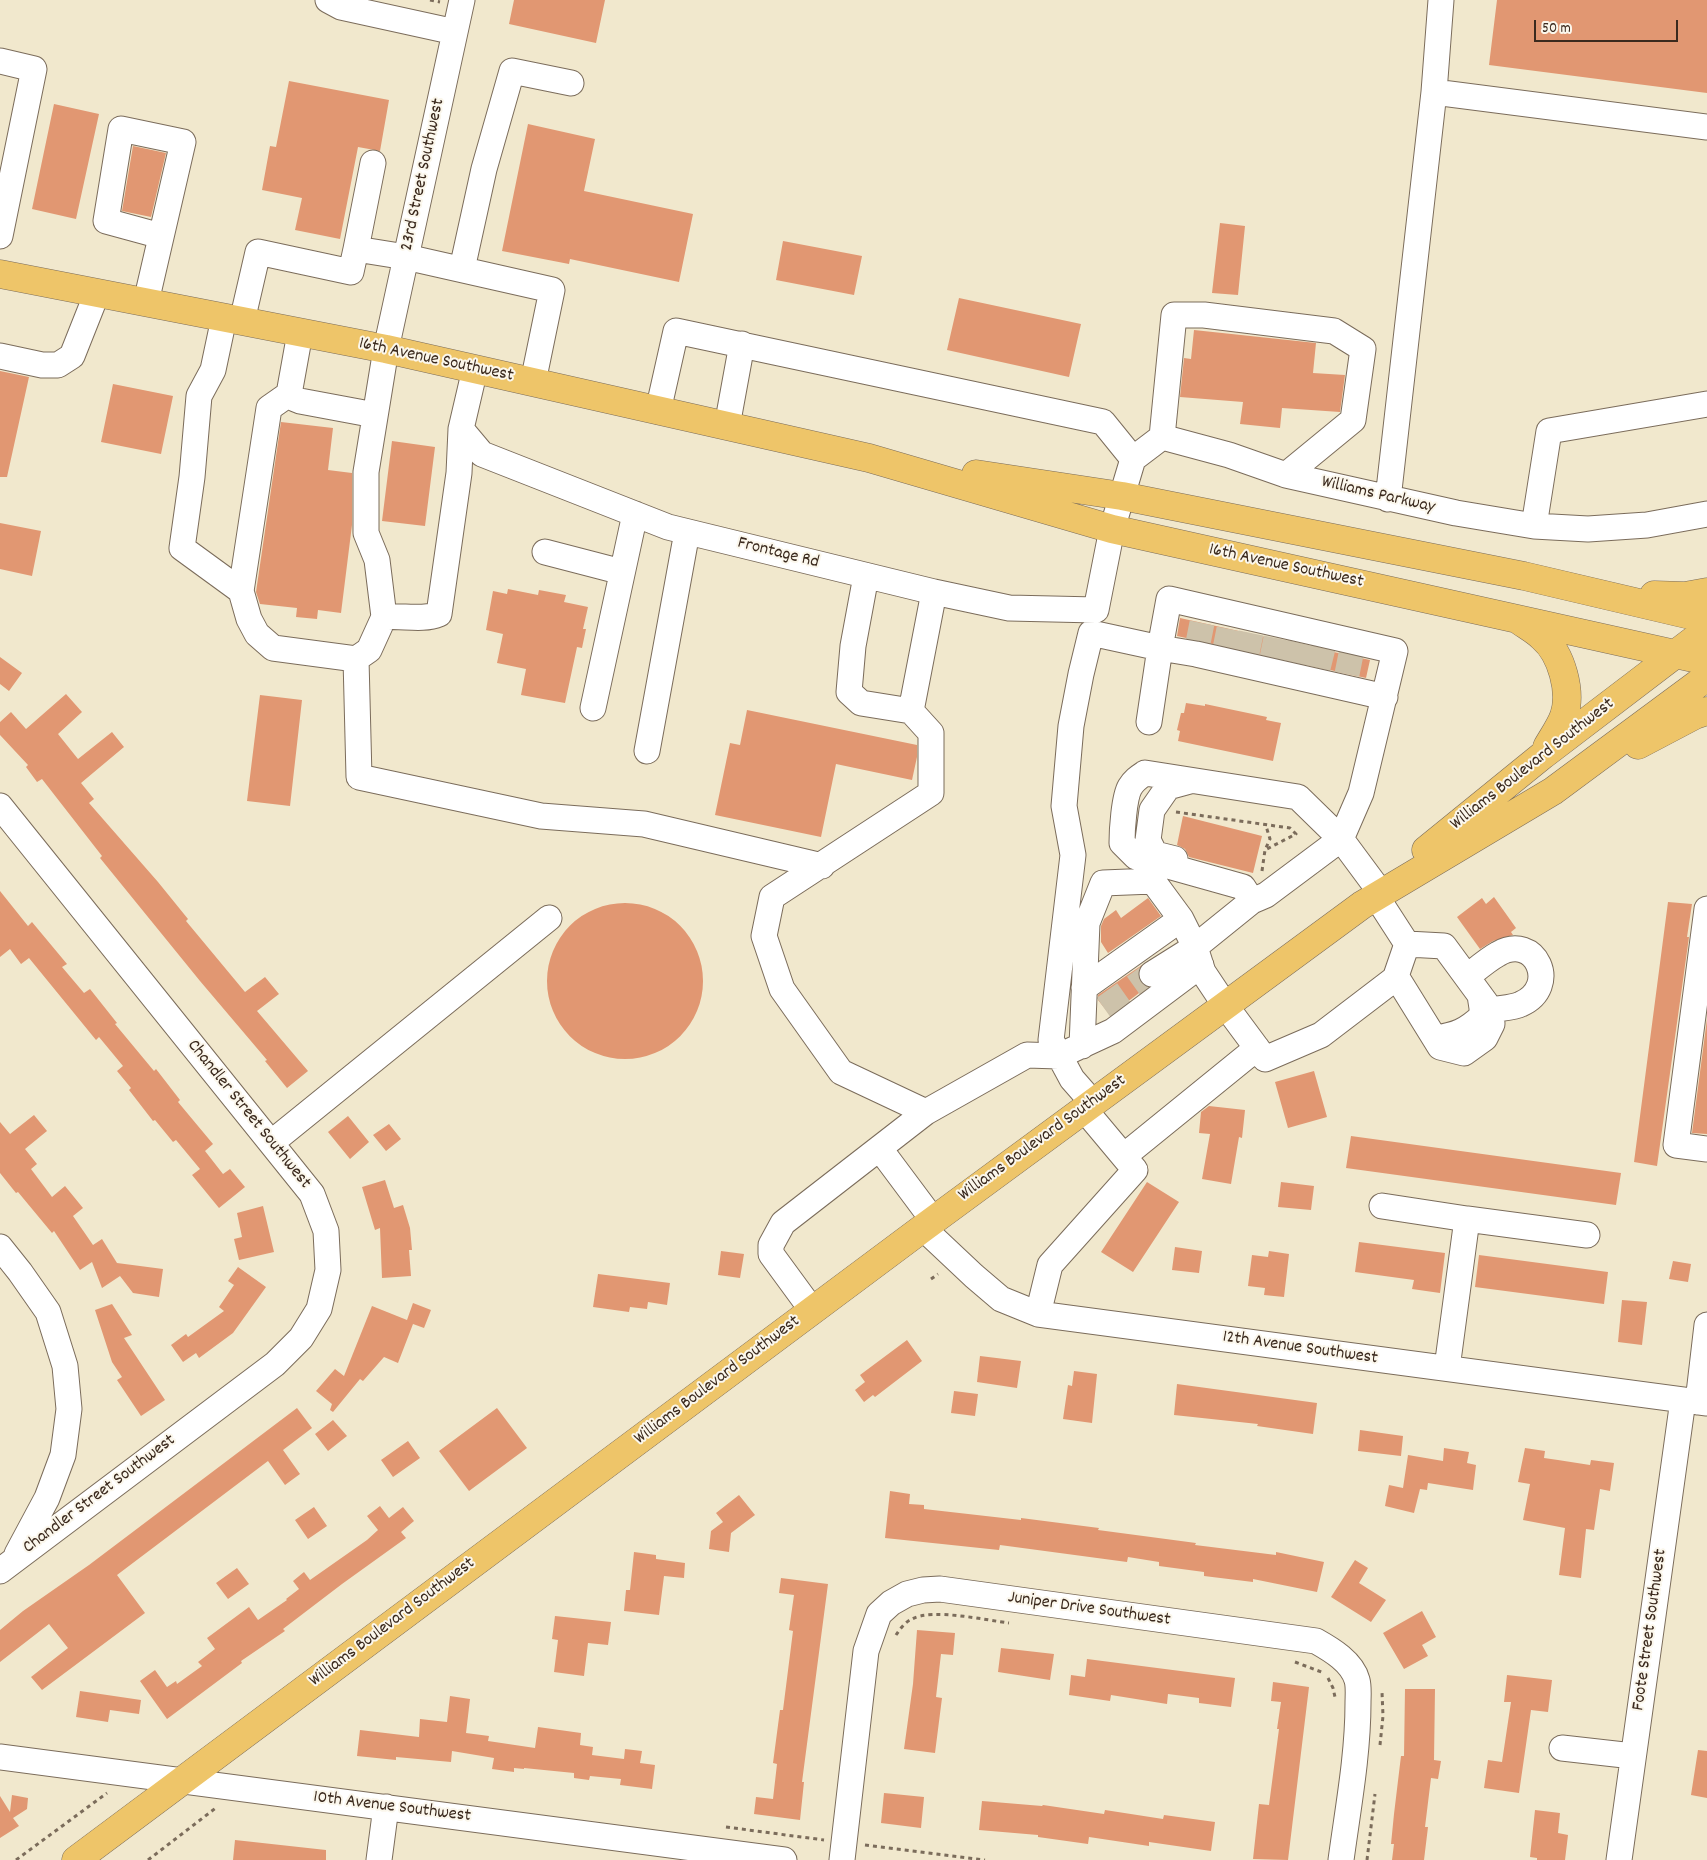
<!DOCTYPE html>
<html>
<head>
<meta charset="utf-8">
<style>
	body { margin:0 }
	#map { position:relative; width:1707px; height:1860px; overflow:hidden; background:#f1e8cd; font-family:Dekko,sans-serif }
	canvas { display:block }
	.scale { position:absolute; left:1534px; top:20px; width:144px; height:22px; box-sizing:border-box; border:2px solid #3b2a1e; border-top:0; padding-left:6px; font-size:15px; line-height:18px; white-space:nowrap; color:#3b2a1e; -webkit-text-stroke:4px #fbf7ec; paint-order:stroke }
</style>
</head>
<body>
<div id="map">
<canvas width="1707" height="1860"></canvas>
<div class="scale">50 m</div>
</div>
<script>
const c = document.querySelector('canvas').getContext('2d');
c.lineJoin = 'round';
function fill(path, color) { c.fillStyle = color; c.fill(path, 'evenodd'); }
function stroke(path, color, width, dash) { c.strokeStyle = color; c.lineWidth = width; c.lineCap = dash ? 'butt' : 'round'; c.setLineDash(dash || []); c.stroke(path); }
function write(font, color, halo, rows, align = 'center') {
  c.font = font + ' Dekko,sans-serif'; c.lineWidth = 4; c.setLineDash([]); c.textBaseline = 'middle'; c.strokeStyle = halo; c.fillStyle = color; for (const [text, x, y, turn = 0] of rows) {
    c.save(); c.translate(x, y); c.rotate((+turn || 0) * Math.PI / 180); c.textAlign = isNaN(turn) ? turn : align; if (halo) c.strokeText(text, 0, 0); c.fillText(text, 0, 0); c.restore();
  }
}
fill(new Path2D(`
	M514 0H605L596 43 509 24Z
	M1497 0H1707V93L1489 65Z
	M289 81 389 100 380 151 358 147 340 239 295 230 302 198 262 190 270 146 276 147Z
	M54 104 99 114 76 219 32 209Z
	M528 124 595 139 584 191 693 214 679 282 570 259 569 264 502 251Z
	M133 146 166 153 151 217 122 211Z
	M1220 223 1245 226 1238 295 1212 293Z
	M783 241 862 256 854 295 776 280Z
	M959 298 1081 324 1069 377 947 350Z
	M1194 330 1316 343 1313 373 1345 375 1340 412 1282 408 1280 428 1240 424 1243 402 1180 397 1184 358 1191 359Z
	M0 371 29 377 7 477H0Z
	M113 384 173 396 161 454 101 442Z
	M281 422 333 428 328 470 352 473V525L341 613 318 610 317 619 296 617 297 608 260 604 256 592Z
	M392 441 435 447 425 526 382 521Z
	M0 523 41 531 32 576 0 569Z
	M508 589 538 595 539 590 566 595 564 602 588 607 583 629H586L582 648 577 647 565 703 521 695 526 669 497 663 503 634 486 630 493 591 507 594Z
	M1180 618 1370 660 1366 678 1177 636Z
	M0 657 22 673 9 691 0 684Z
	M66 694 82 712 58 734 78 759 112 732 124 747 81 783 94 799 89 803 158 882 188 919 186 921 245 992 265 977 279 994 257 1011 308 1071 287 1088 265 1061 267 1060 200 981 100 858 102 856 42 779 37 782 26 767 28 765 0 735V722L11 712 26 729Z
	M260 695 302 700 290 806 247 801Z
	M1186 703 1205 706V704L1267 717 1266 720 1281 723 1273 761 1178 741 1180 731 1177 730 1181 713H1184Z
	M747 710 917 745V757L912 780 836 764 821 837 715 815 730 743 740 745Z
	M1183 816 1262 836 1253 873 1189 857 1185 849 1177 845Z
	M0 891 28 926 32 922 67 964 62 967 84 993 90 989 117 1023 115 1024 154 1071 156 1069 180 1100 178 1102 213 1144 205 1151 223 1174 230 1169 245 1187 219 1208 192 1175 200 1169 176 1140 173 1142 155 1120 153 1121 129 1090 131 1088 117 1071 123 1066 99 1037 96 1040 29 958 21 964 10 949 0 957Z
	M1494 897 1516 928 1511 932 1513 935 1493 941 1480 949 1457 917 1482 898 1486 904Z
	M1148 898 1161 916 1108 953 1101 942V926L1104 919 1116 910 1121 918Z
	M1668 902 1692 904 1687 937H1689L1657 1166 1634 1162Z
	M547 981a78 78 0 1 1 156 0a78 78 0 1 1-156 0Z
	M1142 965 1138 975 1140 982 1147 987 1110 1015 1098 1000V995Z
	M1707 1019V1134L1692 1133Z
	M1314 1071 1327 1117 1288 1128 1275 1082Z
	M1209 1106 1245 1110 1242 1138 1239 1137 1231 1184 1202 1179 1210 1134 1199 1133 1201 1112Z
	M34 1115 47 1131 25 1149 37 1164 31 1169 52 1197 65 1186 83 1208 73 1216 93 1245 102 1239 117 1263 163 1269 159 1297 133 1293 120 1276 102 1288 92 1262 80 1270 54 1231 52 1233 18 1192 16 1193 0 1173V1122L10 1134Z
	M348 1116 369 1142 350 1159 328 1132Z
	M389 1124 401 1139 386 1151 373 1135Z
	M1351 1136 1621 1173 1616 1205 1346 1168Z
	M385 1180 394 1208 403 1205 410 1228 412 1250H409L411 1276 382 1278 380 1228 375 1230 362 1187Z
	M1147 1182 1179 1202 1133 1272 1101 1252Z
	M1281 1182 1314 1186 1311 1210 1278 1207Z
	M263 1206 274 1252 239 1260 234 1239 242 1237 237 1213Z
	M1359 1242 1445 1253 1440 1293 1412 1289 1414 1280 1355 1272Z
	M1175 1247 1202 1251 1199 1273 1172 1270Z
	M721 1251 744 1254 740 1278 718 1275Z
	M1269 1251 1289 1254 1284 1297 1264 1295 1265 1288 1248 1286 1252 1255 1268 1257Z
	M1479 1255 1608 1272 1604 1304 1475 1287Z
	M1673 1261 1691 1264 1688 1282 1669 1279Z
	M238 1267 266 1287 233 1333 199 1358 196 1353 183 1362 171 1345 186 1334 188 1337 224 1311 219 1307 234 1285 228 1281Z
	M598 1274 670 1283 667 1305 648 1302 647 1309 630 1307 629 1312 593 1307Z
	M1622 1300 1647 1302 1642 1345 1618 1342Z
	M413 1303 431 1310 424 1328 413 1324 398 1363 384 1357 363 1381 360 1379 333 1412 330 1410 332 1404 316 1391 335 1369 344 1376 372 1306 407 1320Z
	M112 1304 132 1335 124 1338 165 1400 141 1416 117 1380 122 1377 112 1362 95 1310Z
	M907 1340 922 1361 875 1397 873 1395 864 1402 855 1390 865 1382 860 1375Z
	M980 1356 1021 1361 1017 1388 977 1382Z
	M1074 1371 1097 1374 1092 1423 1063 1419 1068 1385 1072 1386Z
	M1177 1384 1317 1403 1313 1434 1257 1426 1258 1424 1174 1415Z
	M954 1391 978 1394 975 1416 951 1413Z
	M297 1408 312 1428 283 1450 300 1474 285 1485 268 1461 117 1575 145 1613 42 1690 31 1677 68 1648 49 1624 0 1662V1630L23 1611 89 1565Z
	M497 1408 527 1448 469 1491 439 1451Z
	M333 1420 347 1436 328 1451 315 1434Z
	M1360 1430 1403 1436 1401 1456 1358 1451Z
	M408 1441 420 1458 393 1477 381 1460Z
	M1444 1448 1469 1452 1467 1463 1476 1465 1473 1490 1428 1483 1427 1490 1420 1489 1414 1513 1385 1506 1389 1485 1403 1488 1408 1455 1443 1461Z
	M1525 1448 1545 1451 1544 1458 1558 1460 1590 1465 1591 1460 1614 1463 1610 1491 1600 1489 1594 1530 1586 1529 1581 1578 1559 1575 1565 1528 1523 1520 1530 1484 1518 1482Z
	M890 1491 910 1494 909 1504 924 1505V1509L1021 1520V1518L1099 1528 1098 1530 1196 1543 1195 1545 1276 1555V1552L1324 1562 1317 1592 1253 1579V1582L1204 1576V1572L1159 1566V1562L1128 1557 1127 1562 1000 1545 999 1550 885 1538Z
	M739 1495 755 1515 731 1533 729 1552 709 1549 711 1531 723 1522 716 1513Z
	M380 1506 389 1518 403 1507 414 1521 401 1532 406 1538 342 1584 283 1629 285 1631 241 1661 242 1663 167 1719 140 1681 155 1670 167 1687 176 1681 177 1684 202 1666 198 1662 215 1649 207 1638 249 1607 258 1620 287 1600 286 1599 299 1589 293 1581 304 1572 310 1580 367 1540 378 1530 367 1516Z
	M314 1507 327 1526 308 1539 295 1520Z
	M634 1552 656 1555V1559L685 1563 684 1578 664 1576 659 1615 624 1611 626 1590H630Z
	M1355 1560 1368 1568 1359 1583 1386 1600 1371 1622 1331 1597Z
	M237 1568 249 1584 228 1599 216 1583Z
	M781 1578 828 1584 802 1782H804L800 1820 754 1814 756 1797 773 1799 777 1764 773 1763 780 1710H783L793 1631 789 1630 794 1595 779 1593Z
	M1422 1611 1436 1637 1422 1645 1428 1656 1404 1669 1383 1633Z
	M555 1616 611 1622 608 1645 588 1643 584 1676 554 1672 558 1640 552 1639Z
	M917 1630 955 1633 953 1655 941 1654 936 1697 942 1698 935 1753 904 1749 913 1684Z
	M1001 1648 1054 1654 1050 1680 998 1672Z
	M1087 1659 1235 1678 1231 1707 1199 1703V1698L1168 1694 1167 1704 1111 1695 1110 1701 1069 1695 1071 1675 1085 1677Z
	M1507 1675 1552 1680 1548 1712 1531 1710 1519 1793 1484 1788 1488 1760 1502 1762 1511 1702H1504Z
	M1273 1682 1309 1687 1288 1860 1253 1859 1259 1804 1269 1805 1279 1729H1277L1281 1702 1271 1701Z
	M1405 1689H1435L1434 1760 1441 1761 1438 1779 1431 1778 1425 1827H1428L1424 1860H1392L1394 1844H1391L1394 1814 1401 1756H1404Z
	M80 1691 141 1700 139 1714 110 1710 108 1722 76 1717Z
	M450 1696 470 1699 466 1733 489 1736 488 1741 535 1748 538 1727 581 1733 580 1745 593 1747 592 1755 624 1759 625 1749 642 1751 640 1763 655 1765 652 1789 620 1785 621 1779 590 1776 589 1780 574 1778V1773L524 1768V1769L514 1768V1772L492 1769 494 1758 452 1751 451 1762 396 1757V1760L357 1756 360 1730 419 1737 420 1719 447 1722Z
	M1698 1750 1707 1751V1798L1691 1795Z
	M884 1793 924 1797 921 1828 881 1823Z
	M12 1795 28 1798 27 1809 13 1818 19 1826 0 1838V1796L10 1812Z
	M982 1801 1042 1806 1043 1805 1104 1814 1105 1810 1163 1819 1164 1815 1215 1822 1211 1851 1149 1842V1846L1089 1837 1088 1844 1038 1837V1835L979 1830Z
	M1535 1810 1560 1813 1558 1833 1568 1835 1565 1860H1537V1858L1530 1857Z
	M235 1840 326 1850V1860H233Z`), '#e19772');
stroke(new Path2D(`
	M1198 643 1202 623
	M1225 649 1229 629
	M1247 653 1251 633
	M1272 658 1276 638
	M1295 663 1300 643
	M1318 668 1323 648
	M1347 674 1351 654
	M1104 1008 1152 974`), '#cdc2aa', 25, [25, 12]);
const minor = new Path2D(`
	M328 0 341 7 455 32
	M0 61 34 69 0 236
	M1434 92 1441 0
	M356 249 373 163
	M462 269 484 169 512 71 571 83
	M146 302 183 142 121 129 106 221 161 236
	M224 318 213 370 199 396 192 477 182 548 241 591
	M242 321 258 252 351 272 356 249 406 257 552 290 533 382
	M300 333 289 394 269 408 241 591 249 619 257 634 273 648 356 659 369 650 384 617C402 615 422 621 439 614L459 473 461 429
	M0 356 42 365H58L72 356 97 293
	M475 369 461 429 482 454 668 527 934 592 1009 608 1096 610 1112 529 1133 459 1162 437 1229 455 1286 475 1456 513 1534 526 1588 529 1647 525 1707 514
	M289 394 295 399 300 401 375 415
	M658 411 676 331 1103 422 1133 459
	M727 426 742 344
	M1162 437 1174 315H1204L1334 331 1363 349 1353 420 1286 475
	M1388 499 1434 92 1707 127
	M1534 526 1549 431 1707 404
	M545 552 622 572
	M866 576 853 646 849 692 861 703 911 711 934 592
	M384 617 377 560 366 533V472L386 349 462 0
	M356 659 359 777 541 816 644 824 822 866
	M593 708 635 514
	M911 711 931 733V793L772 897 764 936 782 989 841 1072 926 1112
	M1149 722 1160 648 1196 654 1385 697
	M647 751 687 532
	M0 806 312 1194 326 1231 328 1270 319 1309 301 1338 275 1364 0 1571
	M1175 859 1155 854 1148 840 1152 810 1168 787 1190 781
	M1376 896 1407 944
	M1252 901 1243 887 1136 857 1122 843C1122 831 1124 797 1130 787 1134 780 1139 777 1145 773L1298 797 1341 839 1381 893
	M1707 909 1676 1145 1707 1149
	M1407 944 1444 946 1491 1010 1492 1024 1485 1038 1464 1053 1440 1047 1396 976Z
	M1467 977C1477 969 1487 960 1498 954 1536 932 1560 987 1521 1004 1513 1008 1500 1008 1491 1010
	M1084 988 1181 919
	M1435 1038C1456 1035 1466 1031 1482 1016V1008L1480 995
	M1082 1046 1087 923 1103 883 1153 881 1181 919 1195 947 1152 974
	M1093 1103 1072 1079 1051 1040 1073 855 1064 806 1071 726 1081 674 1091 633 1160 648 1169 599 1395 651 1361 793 1341 839 1266 895 1252 901 1195 947 1203 972 1225 1005 1265 1059 1321 1035 1397 977
	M271 1143 549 918
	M880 1149 933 1220
	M1124 1156 1257 1048
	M1382 1206 1467 1219
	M923 1228 974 1276 1001 1299 1038 1314 1707 1403
	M0 1247 20 1272 48 1312 65 1366 69 1409 63 1455 47 1498 17 1554
	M812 1310 771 1254V1245L783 1223 926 1112 1027 1055 1059 1056 1113 1031 1201 965
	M1038 1314 1050 1265 1135 1170 1084 1109
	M1447 1368 1467 1219 1587 1235
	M1698 1402 1707 1325
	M1562 1748 1633 1756
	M0 1757 784 1860
	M379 1860 386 1807
	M842 1860 866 1651 879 1614 891 1603 907 1594 923 1590 940 1589 1316 1641C1332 1650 1352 1662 1357 1680 1359 1687 1358 1696 1358 1703 1358 1755 1348 1808 1341 1860
	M1619 1860 1683 1400`);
const major = new Path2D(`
	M0 274 386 349 869 458 1112 529 1707 661
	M976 474 1122 496 1524 576 1707 619
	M1654 595 1685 596 1707 592
	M1520 621C1527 626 1536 631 1542 637 1562 654 1572 692 1564 716 1560 727 1552 738 1547 747
	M1638 745 1695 715 1707 711
	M1426 850 1543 755 1707 630
	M76 1860 923 1228 1362 905 1553 791 1707 677`);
stroke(minor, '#7b6c5b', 27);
stroke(major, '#7b6c5b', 29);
stroke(new Path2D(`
	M430 0 440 2
	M1176 812 1290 828 1296 834 1265 850
	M1262 871 1265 850 1270 839 1266 826
	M931 1279 938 1274
	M896 1635C900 1629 905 1622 912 1619 932 1608 985 1620 1009 1623
	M1295 1662 1324 1673
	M1328 1678 1333 1688 1335 1697
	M1380 1745 1383 1716 1382 1692
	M726 1827 824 1840
	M865 1845 985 1860
	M16 1860 107 1793
	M148 1860 217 1807
	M1367 1860 1375 1794`), '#7b6c5b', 3, [4, 4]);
stroke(minor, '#fff', 25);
stroke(major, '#eec569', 28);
write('18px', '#3b2a1e', '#fbf7ec', [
	["23rd Street Southwest",424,175,-78],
	["16th Avenue Southwest",436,361,12],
	["Williams Parkway",1378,496,13],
	["Frontage Rd",778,554,14],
	["16th Avenue Southwest",1286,567,12],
	["Williams Boulevard Southwest",1533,765,-38],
	["Chandler Street Southwest",248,1115,51],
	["Williams Boulevard Southwest",1043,1139,-36],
	["12th Avenue Southwest",1300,1349,8],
	["Williams Boulevard Southwest",718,1381,-37],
	["Chandler Street Southwest",100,1495,-37],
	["Juniper Drive Southwest",1089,1610,8],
	["Williams Boulevard Southwest",393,1623,-37],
	["Foote Street Southwest",1651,1630,-82],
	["10th Avenue Southwest",392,1808,7]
]);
</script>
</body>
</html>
